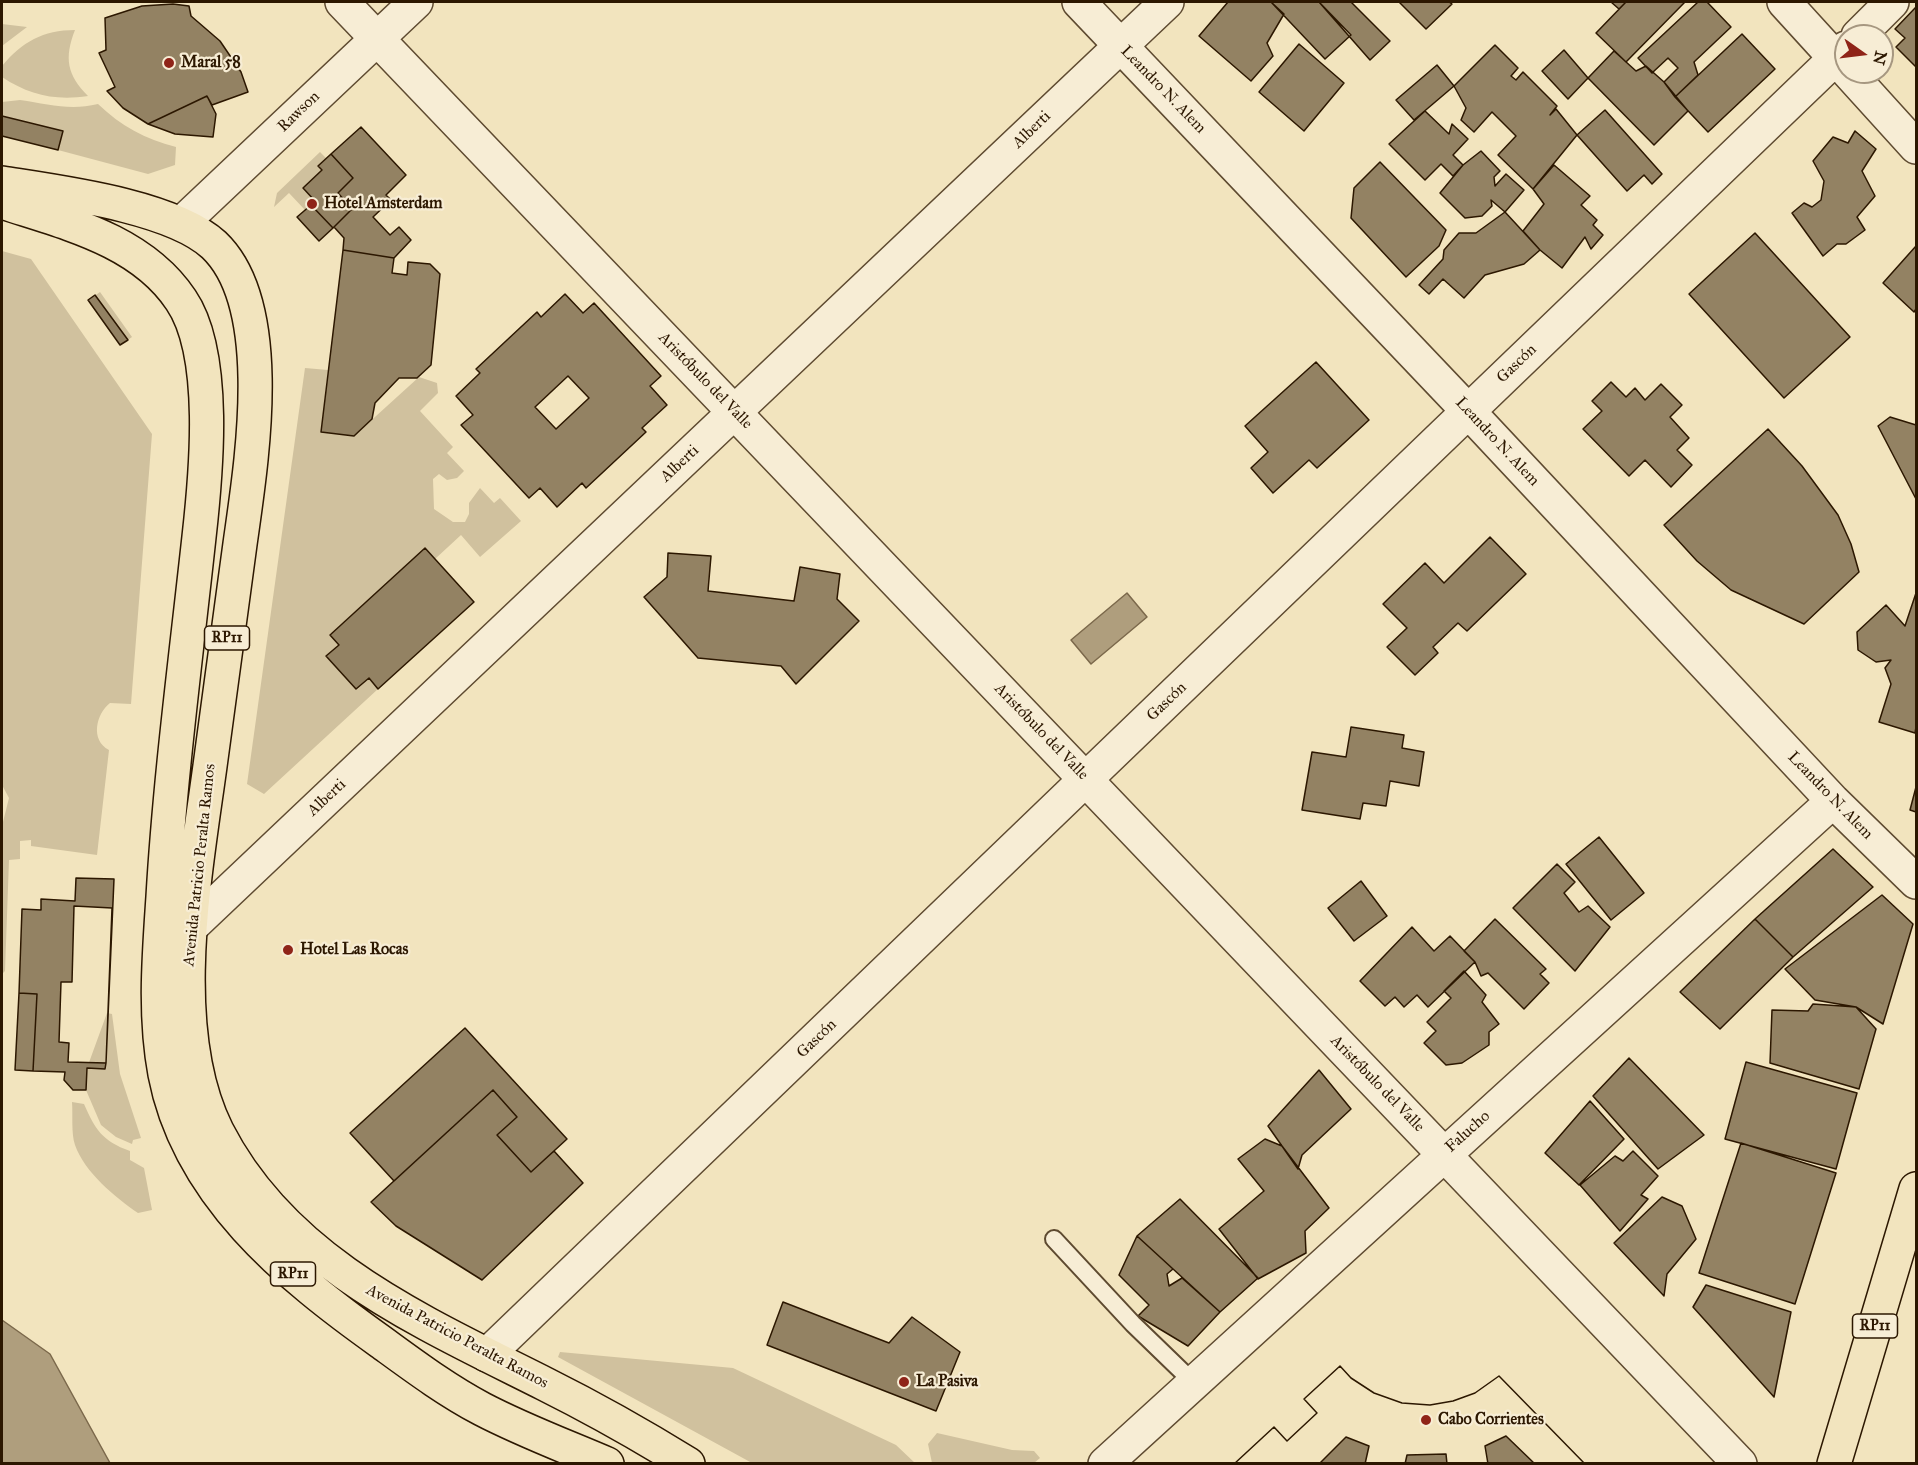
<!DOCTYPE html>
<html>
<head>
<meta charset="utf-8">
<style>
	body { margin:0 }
	#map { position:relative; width:1918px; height:1465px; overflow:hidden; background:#f2e4be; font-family:"IM FELL Great Primer",serif }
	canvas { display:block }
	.frame { position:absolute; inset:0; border:3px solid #2c1700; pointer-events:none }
	.north { position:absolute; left:1834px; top:24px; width:60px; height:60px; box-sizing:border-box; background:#f7edd5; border:2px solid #a69780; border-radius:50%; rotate:104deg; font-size:16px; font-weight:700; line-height:24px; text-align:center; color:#2c1700 }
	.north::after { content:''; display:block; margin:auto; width:21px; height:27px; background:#8f2418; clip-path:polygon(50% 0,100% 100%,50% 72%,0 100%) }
</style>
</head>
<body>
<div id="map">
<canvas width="1918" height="1465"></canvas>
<div class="frame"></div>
<div class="north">N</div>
</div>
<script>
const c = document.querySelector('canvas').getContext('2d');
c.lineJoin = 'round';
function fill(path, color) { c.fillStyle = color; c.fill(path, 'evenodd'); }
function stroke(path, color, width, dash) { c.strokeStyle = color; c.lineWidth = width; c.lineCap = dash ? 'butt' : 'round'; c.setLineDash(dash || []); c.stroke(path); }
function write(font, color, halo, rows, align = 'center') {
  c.font = font + ' "IM FELL Great Primer",serif'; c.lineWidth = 4.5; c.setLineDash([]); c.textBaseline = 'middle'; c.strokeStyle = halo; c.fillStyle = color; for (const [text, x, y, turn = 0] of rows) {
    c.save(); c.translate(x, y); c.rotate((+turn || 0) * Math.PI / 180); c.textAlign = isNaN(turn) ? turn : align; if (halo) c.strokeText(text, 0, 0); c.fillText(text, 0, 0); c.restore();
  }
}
fill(new Path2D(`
	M2 24 27 27 2 46Z
	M75 30C64 58 67 75 88 96 55 101 29 95 2 77V66C22 42 43 30 75 30Z
	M20 100C48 104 70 111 98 104 121 126 145 139 176 147L175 165 148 174 58 150 62 131 2 116V102Z
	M320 152 326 158 318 166 322 170 303 188 315 201 305 210 289 193 274 207 277 193Z
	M2 251 31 259 152 434 131 704 110 703C96 714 90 740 109 750L97 855 31 846V840L20 841V859L9 860 5 971 2 974V826L9 798 2 785Z
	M100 292 132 337 125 342 93 297Z
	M305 368 328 370 321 432 354 436 419 377 437 383 438 393 420 411 453 447 447 453 464 471 457 478 447 480 439 474 433 479 434 509 453 522H465L469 514V503L480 488 494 503 500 498 521 521 480 557 461 535 435 559 425 549 330 634 339 645 327 657 356 689 369 678 378 689 264 794 247 784Z
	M107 1013 112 1014 120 1074 141 1138 133 1140 132 1144 116 1137 101 1125 86 1090 87 1068Z
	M72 1102 84 1104C95 1129 102 1141 130 1151V1160L144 1168 152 1210 138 1213C115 1197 85 1173 75 1145 71 1133 73 1115 72 1102Z
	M560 1352 733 1368 896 1445 915 1463H752L558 1357Z
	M937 1433 1012 1450 1034 1451 1040 1458 1034 1463H932L928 1444Z`), '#d0c19e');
const water = new Path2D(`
	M1127 593 1147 617 1091 664 1071 640Z
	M2 1320 50 1354 110 1463H2Z`);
fill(water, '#af9e7d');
stroke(water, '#7b684b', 1.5);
const building = new Path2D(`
	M1228 2H1271L1284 14 1267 43 1273 56 1251 81 1199 36Z
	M1271 2H1319L1351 35 1325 59Z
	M1319 2H1351L1390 41 1370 60Z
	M1399 2H1449L1452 4 1426 29Z
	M1611 2H1626L1619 9Z
	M1626 2H1685L1626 62 1596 33Z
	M1698 2H1707L1731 27 1694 62 1698 75 1675 97 1664 82 1678 68 1668 58 1652 73 1638 58Z
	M173 4 189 6 191 16 220 41 241 72 248 92 212 105 207 96 148 124 123 108 107 91 115 87 99 53 106 50 105 18 142 6Z
	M1916 7V67L1896 47 1905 38 1895 29Z
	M1742 34 1775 69 1708 132 1675 97Z
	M1299 44 1344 83 1304 131 1259 92Z
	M1495 45 1518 68 1511 76 1516 80 1523 72 1557 106 1550 115 1556 109 1577 135 1533 189 1498 155 1516 136 1492 112 1474 132 1461 120 1466 108 1454 86Z
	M1564 50 1588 78 1568 99 1542 71Z
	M1614 51 1636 71 1646 66 1664 82 1688 111 1654 145 1588 78Z
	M1437 65 1454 86 1414 120 1396 100Z
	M207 96 216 114 213 137 175 134 148 124Z
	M1605 110 1662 174 1652 184 1644 175 1627 191 1577 135Z
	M1425 111 1449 134 1452 124 1468 139 1453 155 1463 165 1453 176 1441 164 1425 180 1389 144Z
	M2 116 63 131 58 150 2 136Z
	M361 127 406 175 386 195 391 200 373 217 390 235 399 227 411 240 394 258 343 250 344 238 334 227 352 209 338 193 353 178 331 154Z
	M1855 131 1876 149 1862 171 1875 196 1857 217 1865 230 1846 244H1837L1823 256 1792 213 1804 203 1812 207 1821 200 1824 181 1813 161 1833 137 1848 143Z
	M1481 151 1500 171 1494 177 1495 186 1506 174 1524 190 1505 212 1491 200 1492 206 1482 216 1465 218 1440 193 1463 165Z
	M331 154 353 178 338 193 352 209 333 228 311 205 315 201 303 188 322 170 318 166Z
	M1380 162 1446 230 1439 246 1406 277 1351 218 1354 188Z
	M1554 165 1590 196 1581 205 1597 220 1593 225 1603 235 1591 249 1585 237 1562 268 1540 250 1523 231 1544 204 1533 189Z
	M311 205 333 228 319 241 297 217Z
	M1505 212 1540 250 1524 264 1485 275 1464 298 1443 279 1429 294 1419 285 1443 259 1444 250 1459 233H1476Z
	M1755 233 1850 337 1784 398 1689 294Z
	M1916 246V309L1914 312 1883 283Z
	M343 250 394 258 392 273 407 275 408 262 430 264 440 274 431 365 417 378H399L375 403 372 419 354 436 321 432Z
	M565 294 583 313 594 303 661 376 650 386 667 405 642 428 646 432 586 488 582 483 557 507 540 488 529 498 461 425 473 415 456 396 480 373 476 369 537 312 541 317ZM568 376 589 398 556 429 535 407Z
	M95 295 128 340 120 345 88 300Z
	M1316 362 1369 420 1317 468 1309 460 1273 493 1251 468 1268 452 1245 426Z
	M1611 382 1626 397 1635 388 1645 400 1661 384 1682 405 1670 417 1689 438 1677 450 1692 465 1671 487 1645 460 1629 476 1583 429 1602 411 1592 401Z
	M1890 417 1916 425V499L1878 426Z
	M1768 429 1802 466 1838 515 1851 544 1859 572 1804 624 1731 590 1697 561 1664 525Z
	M1490 537 1526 574 1467 631 1458 623 1433 647 1438 653 1415 675 1387 647 1407 628 1383 604 1425 563 1444 583Z
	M425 548 474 602 378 689 369 678 356 689 326 656 339 645 330 635Z
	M668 553 711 556 708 591 794 601 800 567 840 574 837 599 859 621 796 684 781 666 698 658 644 597 667 577Z
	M1916 593V727L1915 733 1879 722 1891 684 1885 668 1891 660 1876 662 1858 650 1857 632 1886 605 1905 626Z
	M1351 727 1404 735 1402 748 1424 752 1419 786 1390 781 1386 806 1363 803 1360 819 1302 810 1312 752 1346 757Z
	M1916 787V812L1910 810Z
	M1599 837 1644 893 1611 920 1566 864Z
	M1833 849 1873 887 1793 957 1755 919Z
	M1557 864 1575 882 1564 893 1579 912 1588 906 1610 927 1575 971 1513 908Z
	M76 878 114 879 106 1063 105 1069 87 1068 86 1090H73L64 1080 65 1072 33 1071 37 994 19 993 22 909 41 910V899L75 901Z
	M1361 881 1387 916 1354 941 1328 908Z
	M1882 895 1913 924 1883 1024 1856 1007 1815 1000 1785 969Z
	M74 906 112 908 106 1063 68 1062 69 1043 59 1042 61 982H72Z
	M1495 919 1546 969 1540 974 1549 983 1524 1009 1488 973 1481 976 1475 962 1464 951Z
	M1755 919 1793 957 1720 1029 1680 992Z
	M1412 927 1434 951 1450 936 1475 962 1428 1007 1417 995 1404 1007 1395 997 1385 1006 1360 981Z
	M1464 971 1486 995 1482 1002 1499 1024 1489 1032V1045L1462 1063 1446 1065 1424 1043 1436 1031 1427 1022 1451 998 1444 991Z
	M19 993 37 994 33 1071 15 1070Z
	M1813 1004 1856 1007 1876 1029 1859 1089 1770 1063 1772 1010 1808 1011Z
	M465 1028 567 1139 531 1172 497 1135 517 1117 493 1090 394 1181 350 1133Z
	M1629 1058 1704 1135 1658 1169 1593 1096Z
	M1746 1062 1857 1093 1836 1169 1725 1139Z
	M1319 1070 1351 1109 1302 1155 1298 1169 1268 1126Z
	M493 1090 517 1117 497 1135 531 1172 554 1151 583 1183 482 1280 396 1226 371 1202Z
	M1590 1101 1624 1139 1579 1185 1545 1153Z
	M1265 1139 1282 1146 1329 1208 1305 1231 1306 1253 1258 1279 1219 1229 1264 1191 1238 1159Z
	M1741 1143 1836 1173 1795 1304 1699 1273Z
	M1633 1151 1658 1176 1641 1195 1648 1199 1620 1231 1580 1185 1615 1156 1623 1161Z
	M1662 1197 1682 1206 1696 1239 1667 1274 1664 1296 1614 1243Z
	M1180 1199 1258 1278 1220 1312 1137 1236Z
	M1137 1236 1173 1269 1167 1274 1169 1286 1182 1278 1220 1312 1188 1346 1138 1316 1149 1305 1119 1275Z
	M1706 1285 1791 1312 1774 1397 1693 1307Z
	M783 1302 889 1343 912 1317 960 1352 936 1411 767 1345Z
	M1340 1366 1351 1378 1374 1393 1402 1403 1430 1405 1453 1401 1475 1393 1499 1376 1585 1464H1535L1506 1436 1485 1446 1488 1464H1447L1446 1454 1407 1455 1405 1464H1365L1369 1446 1346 1437 1319 1464H1234L1274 1427 1287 1441 1317 1413 1304 1399Z
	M1340 1366 1351 1378 1374 1393 1402 1403 1430 1405 1453 1401 1475 1393 1499 1376 1585 1464H1234L1274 1427 1287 1441 1317 1413 1304 1399Z`);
fill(building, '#938263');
stroke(building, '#2c1700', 1.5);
const service = new Path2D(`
	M1054 1239 1133 1324 1195 1384`);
const minor = new Path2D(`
	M342 2 1740 1464
	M1079 2 1468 411 1833 801 1916 882
	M1784 2 1846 70
	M1858 36 1892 2
	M1848 72 1916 147
	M182 223 416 2
	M192 926 1167 2
	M487 1355 1846 48
	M1105 1464 1833 801`);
const primary = new Path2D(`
	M2 183C59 192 172 206 214 245 278 306 251 465 240 544 230 618 220 692 210 766 195 876 166 1029 217 1131 284 1262 420 1321 545 1384 593 1408 641 1435 688 1464
	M2 202C66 223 141 240 181 300 218 354 206 475 199 537 186 657 170 777 163 897 159 956 154 1015 165 1074 188 1194 287 1275 381 1342 414 1366 446 1390 482 1409 522 1430 565 1446 607 1464
	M1834 1464 1916 1189`);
stroke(service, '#5e4a30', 20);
stroke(minor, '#5e4a30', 36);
stroke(primary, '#2c1700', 36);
stroke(service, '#f7edd5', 16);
stroke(minor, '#f7edd5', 33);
stroke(primary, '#f2e4be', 33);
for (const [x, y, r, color] of [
	[169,63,6,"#8f2418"],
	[312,204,6,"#8f2418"],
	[288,950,6,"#8f2418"],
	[904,1382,6,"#8f2418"],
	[1426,1420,6,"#8f2418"]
]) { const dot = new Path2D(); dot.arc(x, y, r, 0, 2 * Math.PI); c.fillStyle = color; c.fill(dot); stroke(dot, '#f7edd5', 2); }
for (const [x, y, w] of [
	[227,638,45],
	[293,1274,45],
	[1875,1326,45]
]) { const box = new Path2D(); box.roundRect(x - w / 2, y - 12, w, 24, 4.5); c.fillStyle = '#f7edd5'; c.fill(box); stroke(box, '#2c1700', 1.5); }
write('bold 15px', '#2c1700', null, [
	["RP11",227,638],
	["RP11",293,1274],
	["RP11",1875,1326]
]);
write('bold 16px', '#2c1700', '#f7edd5', [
	["Maral 58",181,63],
	["Hotel Amsterdam",324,204],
	["Hotel Las Rocas",300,950],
	["La Pasiva",916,1382],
	["Cabo Corrientes",1438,1420]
], 'left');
write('16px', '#2c1700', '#f7edd5', [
	["Leandro N. Alem",1163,90,46],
	["Rawson",299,112,-44],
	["Alberti",1032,130,-44],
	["Gascón",1517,364,-44],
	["Aristóbulo del Valle",705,381,46],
	["Leandro N. Alem",1497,442,47],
	["Alberti",680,464,-43],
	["Gascón",1167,702,-44],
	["Aristóbulo del Valle",1041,732,46],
	["Leandro N. Alem",1830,796,46],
	["Alberti",327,798,-43],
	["Avenida Patricio Peralta Ramos",200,865,-84],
	["Gascón",817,1039,-44],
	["Aristóbulo del Valle",1377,1084,46],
	["Falucho",1468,1132,-42],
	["Avenida Patricio Peralta Ramos",457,1337,28]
]);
</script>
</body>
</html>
